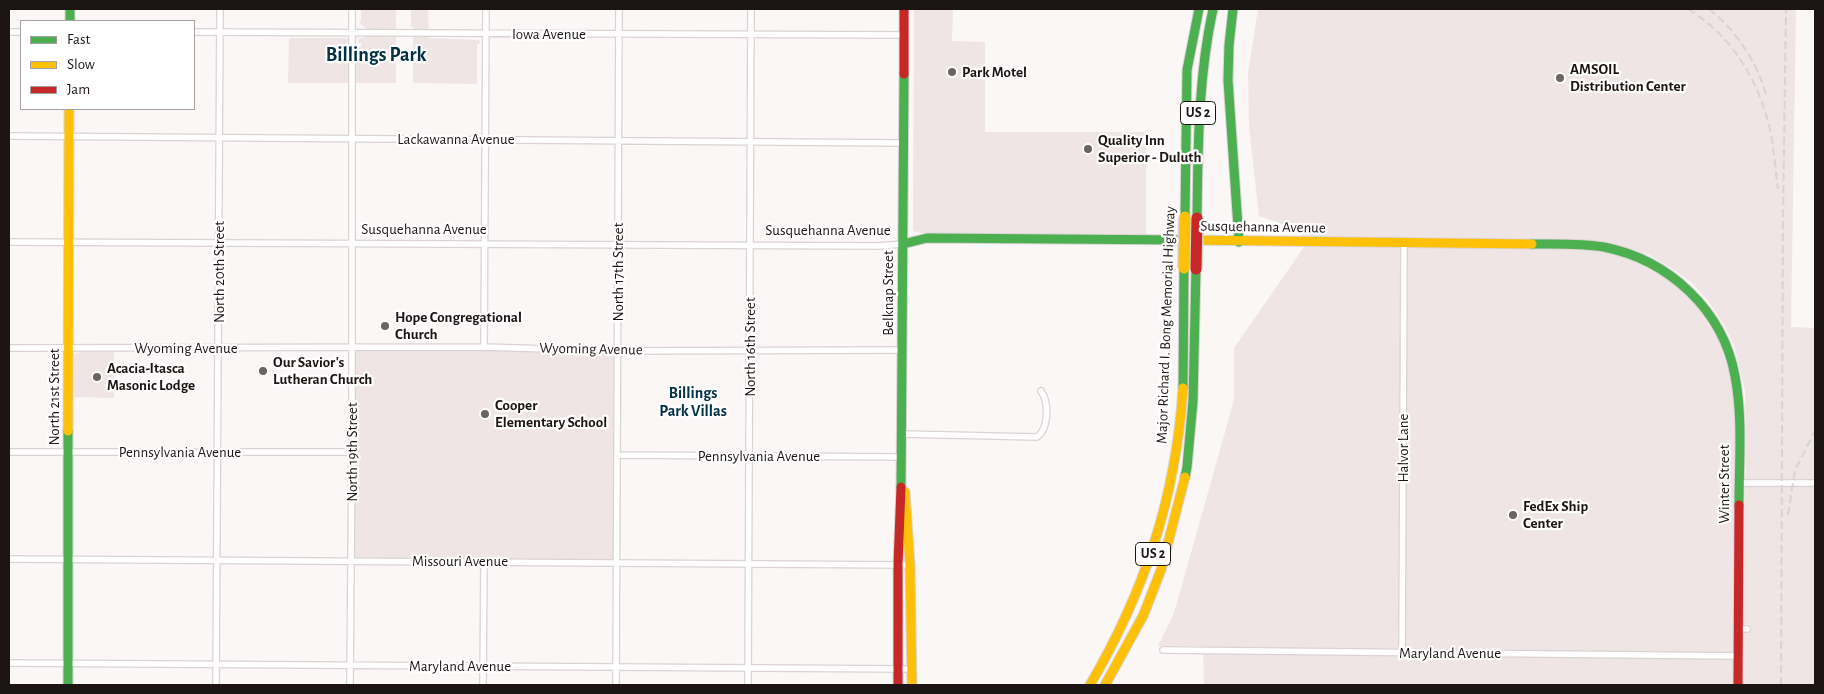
<!DOCTYPE html>
<html>
<head>
<meta charset="utf-8">
<style>
	body { margin:0 }
	#map { position:relative; width:1824px; height:694px; overflow:hidden; background:#fcf7f7; font-family:"Alegreya Sans",sans-serif }
	canvas { display:block }
	.frame { position:absolute; inset:0; border:10px solid #1d1514; pointer-events:none }
	.legend { position:absolute; left:20px; top:20px; width:175px; height:90px; box-sizing:border-box; background:#fff; border:1px solid #a5a1a1; margin:0; padding:6px 9px; list-style:none; font-size:15px; color:#1d1514 }
	.legend li { display:flex; align-items:center; gap:10px; height:25px }
	.legend b { width:25px; border:1px solid #a5a1a1 }
</style>
</head>
<body>
<div id="map">
<canvas width="1824" height="694"></canvas>
<div class="frame"></div>
<ul class="legend">
<li><b style="height:6px;background:#4caf50"></b>Fast</li>
<li><b style="height:6px;background:#ffc107"></b>Slow</li>
<li><b style="height:6px;background:#c62828"></b>Jam</li>
</ul>
</div>
<script>
const c = document.querySelector('canvas').getContext('2d');
c.lineJoin = 'round';
function fill(path, color) { c.fillStyle = color; c.fill(path, 'evenodd'); }
function stroke(path, color, width, dash) { c.strokeStyle = color; c.lineWidth = width; c.lineCap = dash ? 'butt' : 'round'; c.setLineDash(dash || []); c.stroke(path); }
function write(font, color, halo, rows, align = 'center') {
  c.font = font + ' "Alegreya Sans",sans-serif'; c.lineWidth = 4.5; c.setLineDash([]); c.textBaseline = 'middle'; c.strokeStyle = halo; c.fillStyle = color; for (const [text, x, y, turn = 0] of rows) {
    c.save(); c.translate(x, y); c.rotate((+turn || 0) * Math.PI / 180); c.textAlign = isNaN(turn) ? turn : align; if (halo) c.strokeText(text, 0, 0); c.fillText(text, 0, 0); c.restore();
  }
}
fill(new Path2D(`
	M361 9H396V83H288L289 38H343L348 39 349 42 346 43V47H361V43H358L359 39 365 37V27L361 25 359 21H361Z
	M411 9H428L429 38 479 40 481 44H477V84L413 83V27H411Z
	M914 9H953L952 41 985 42V132H1146V237L921 233 913 231Z
	M1258 9H1796L1791 327 1815 328V685H1742L1746 443 1745 391 1734 345 1724 325 1709 302 1691 282 1671 268 1649 255 1609 242 1579 239 1302 236V231L1259 216 1249 127 1248 73Z
	M1304 247 1551 248 1591 250 1621 256 1635 262 1670 280 1683 291 1696 305 1718 339 1729 370 1733 388 1735 426 1734 685H1204L1203 646H1158L1174 613 1234 400V348Z
	M352 347 617 351 616 562 350 561Z
	M82 352H114V398L74 397V357L76 353Z`), '#eee5e4');
const street = new Path2D(`
	M9 32H21
	M194 32 904 35
	M9 136 903 143
	M9 242 879 246 903 244
	M484 347 486 9
	M9 348 484 347 617 351 903 350
	M902 434 1037 437C1049 429 1049 402 1041 391
	M9 452H352
	M617 455 902 457
	M1739 483H1815
	M9 559 910 565
	M1738 629H1747
	M1163 650 1738 656
	M1402 653 1404 243
	M9 663 911 669
	M216 685 220 9
	M350 685 352 442V9
	M483 685 484 561
	M616 685 619 9
	M748 685 751 9`);
const fast = new Path2D(`
	M70 9V21
	M1233 9 1229 45 1228 80 1239 242
	M1185 217 1187 70 1199 9
	M1197 218C1198 148 1198 78 1213 9
	M903 244 927 238 1185 240
	M1532 244C1556 244 1581 243 1604 247 1669 260 1723 310 1735 376 1743 418 1739 462 1739 505
	M1183 388 1184 268
	M1185 477 1187 467 1193 401 1196 269
	M901 487 904 74
	M68 685V431`);
const slow = new Path2D(`
	M1185 240 1532 244
	M68 431 69 109
	M905 492 910 565 912 685
	M1090 685C1145 591 1176 497 1183 388
	M1105 685 1143 616 1161 570 1185 477`);
const jam = new Path2D(`
	M904 74V9
	M898 685V565L901 487
	M1738 685 1739 505`);
stroke(street, '#dad3d3', 8);
stroke(fast, '#dad3d3', 11);
stroke(slow, '#dad3d3', 11);
stroke(jam, '#dad3d3', 11);
stroke(street, '#fffefe', 5.5);
stroke(fast, '#4caf50', 9);
stroke(slow, '#ffc107', 9);
stroke(jam, '#c62828', 9);
stroke(new Path2D(`
	M1688 9C1730 34 1757 78 1769 125 1774 146 1775 168 1778 189
	M1709 9C1735 29 1758 63 1766 95
	M1788 515 1795 470 1815 431
	M1781 685 1783 219 1786 9`), '#d7d5d4', 2, [8, 4]);
const slowBridge = new Path2D(`
	M1184 268 1185 217`);
const jamBridge = new Path2D(`
	M1196 269 1197 218`);
stroke(slowBridge, '#dad3d3', 14, []);
stroke(jamBridge, '#dad3d3', 14, []);
stroke(slowBridge, '#ffc107', 11);
stroke(jamBridge, '#c62828', 11);
for (const [x, y, r, color] of [
	[952,72,5,"#6b6463"],
	[1560,78,5,"#6b6463"],
	[1088,149,5,"#6b6463"],
	[385,326,5,"#6b6463"],
	[263,371,5,"#6b6463"],
	[97,377,5,"#6b6463"],
	[485,414,5,"#6b6463"],
	[1513,515,5,"#6b6463"]
]) { const dot = new Path2D(); dot.arc(x, y, r, 0, 2 * Math.PI); c.fillStyle = color; c.fill(dot); stroke(dot, '#fff', 2); }
for (const [x, y, w] of [
	[1198,113,35],
	[1153,554,35]
]) { const box = new Path2D(); box.roundRect(x - w / 2, y - 11.5, w, 23, 4); c.fillStyle = '#fff'; c.fill(box); stroke(box, '#1d1514', 1); }
write('bold 14px', '#1d1514', null, [
	["US 2",1198,113],
	["US 2",1153,554]
]);
write('15px', '#1d1514', '#fff', [
	["Iowa Avenue",549,34],
	["Lackawanna Avenue",456,139],
	["Susquehanna Avenue",1263,227,1],
	["Susquehanna Avenue",424,229],
	["Susquehanna Avenue",828,230],
	["North 20th Street",219,272,-90],
	["North 17th Street",618,272,-90],
	["Belknap Street",888,293,-90],
	["Major Richard I. Bong Memorial Highway",1166,325,-88],
	["North 16th Street",750,347,-90],
	["Wyoming Avenue",186,348],
	["Wyoming Avenue",591,349,1],
	["North 21st Street",54,397,-90],
	["Halvor Lane",1403,448,-90],
	["Pennsylvania Avenue",180,452],
	["North 19th Street",352,452,-90],
	["Pennsylvania Avenue",759,456],
	["Winter Street",1724,484,-90],
	["Missouri Avenue",460,561],
	["Maryland Avenue",1450,653],
	["Maryland Avenue",460,666]
]);
write('bold 15px', '#1d1514', '#fff', [
	["AMSOIL",1570,69],
	["Distribution Center",1570,86],
	["Park Motel",962,72],
	["Quality Inn",1098,140],
	["Superior - Duluth",1098,157],
	["Hope Congregational",395,317],
	["Church",395,334],
	["Our Savior's",273,362],
	["Lutheran Church",273,379],
	["Acacia-Itasca",107,368],
	["Masonic Lodge",107,385],
	["Cooper",495,405],
	["Elementary School",495,422],
	["FedEx Ship",1523,506],
	["Center",1523,523]
], 'left');
write('bold 16px', '#023045', '#fff', [
	["Billings",693,393],
	["Park Villas",693,411]
]);
write('bold 20px', '#023045', '#fff', [
	["Billings Park",376,55]
]);
</script>
</body>
</html>
